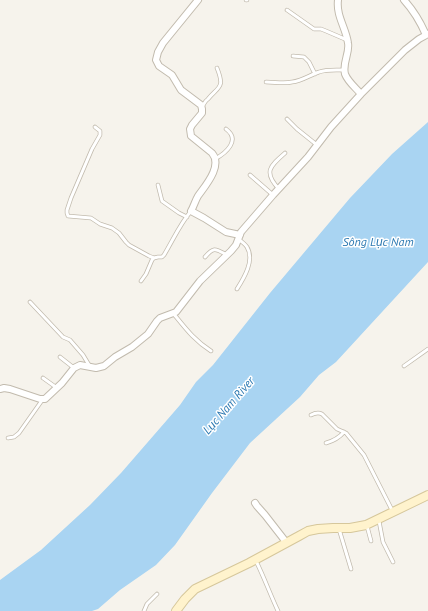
<!DOCTYPE html>
<html>
<head>
<meta charset="utf-8">
<style>
	body { margin:0 }
	canvas { display:block; background:#f6f3ec }
</style>
</head>
<body>
<canvas width="428" height="611"></canvas>
<script>
const c = document.querySelector('canvas').getContext('2d');
c.lineJoin = 'round';
function fill(path, color) { c.fillStyle = color; c.fill(path, 'evenodd'); }
function stroke(path, color, width, dash) { c.strokeStyle = color; c.lineWidth = width; c.lineCap = dash ? 'butt' : 'round'; c.setLineDash(dash || []); c.stroke(path); }
function write(font, color, halo, rows, align = 'center') {
  c.font = font + ' "PT Sans",sans-serif'; c.lineWidth = 3; c.setLineDash([]); c.textBaseline = 'middle'; c.strokeStyle = halo; c.fillStyle = color; for (const [text, x, y, turn = 0] of rows) {
    c.save(); c.translate(x, y); c.rotate((+turn || 0) * Math.PI / 180); c.textAlign = isNaN(turn) ? turn : align; if (halo) c.strokeText(text, 0, 0); c.fillText(text, 0, 0); c.restore();
  }
}
fill(new Path2D(`
	M428 122V262L336 362 319 375 300 397 250 443 212 493 175 545 156 565 120 590 98 609 92 611H0V580L41 550 90 505 121 473 180 405 196 382 213 365 270 293 350 198 392 154Z`), '#a9d4f2');
const lane = new Path2D(`
	M246 0H247
	M287 10 314 29H321L326 31 347 40
	M293 56 304 57 309 62 315 74
	M266 82C275 82 284 84 292 82 302 81 310 75 319 72 327 69 336 70 345 70
	M202 107C204 104 205 101 208 99 219 86 225 88 217 68
	M287 119 297 129 317 145
	M95 127 100 131V135L92 149 71 198 67 210V213L68 216 91 218 100 224 112 228 119 233 126 242 129 245 149 256 154 258 158 257H162L164 255C173 240 180 224 191 211
	M215 159C226 153 241 140 226 129
	M250 175 273 195
	M158 185 162 201 179 213 187 217
	M279 189C263 172 270 166 285 153
	M205 257C214 246 216 249 227 255
	M141 281 146 274 152 260 154 258
	M237 289C244 278 255 260 247 247 245 244 241 241 238 239
	M30 302 63 337 70 340 83 355 89 365
	M173 313C186 329 194 340 211 351
	M60 357 74 368
	M404 366 428 349
	M43 378 57 388
	M311 415C315 413 318 412 322 414L337 429 346 433 364 455 393 512
	M8 438 14 437 19 433 43 399
	M326 443C333 441 339 438 344 432
	M379 521 383 542 393 562
	M367 526 371 541
	M339 529 351 569
	M256 561C264 577 270 594 278 611
	M144 611 147 604 157 594`);
const street = new Path2D(`
	M198 0 163 43 158 52 156 60 159 66 172 75 181 90 201 105 202 109V113L192 125 190 129 191 136 212 153C223 166 205 186 198 196 195 201 194 206 191 211L204 218 226 232 240 235
	M338 0C336 16 346 28 348 43 350 53 342 63 345 74 348 82 356 88 361 94
	M404 0C414 11 420 21 426 35
	M0 389 4 388 10 389 40 399H45L62 383 74 368 80 365 96 368 104 366 115 357 132 347 148 334 157 321 160 318 176 312 200 281 231 251 236 245 241 232 273 195 308 157 331 127 361 94 405 50 419 39 428 34
	M255 503 257 506 265 515 286 542`);
const secondary = new Path2D(`
	M176 611 185 599 195 589 249 563 299 536 308 531 318 529 333 528H350L366 525 428 495`);
stroke(lane, '#c2bbae', 4.5);
stroke(street, '#c2bbae', 8);
stroke(secondary, '#d6c79b', 10);
stroke(lane, '#fff', 3);
stroke(street, '#fff', 6);
stroke(secondary, '#fff3cd', 8);
write('italic 12px', '#2e7ab2', '#fff', [
	["Sông Lục Nam",378,243],
	["Lục Nam River",229,406,-49]
]);
</script>
</body>
</html>
